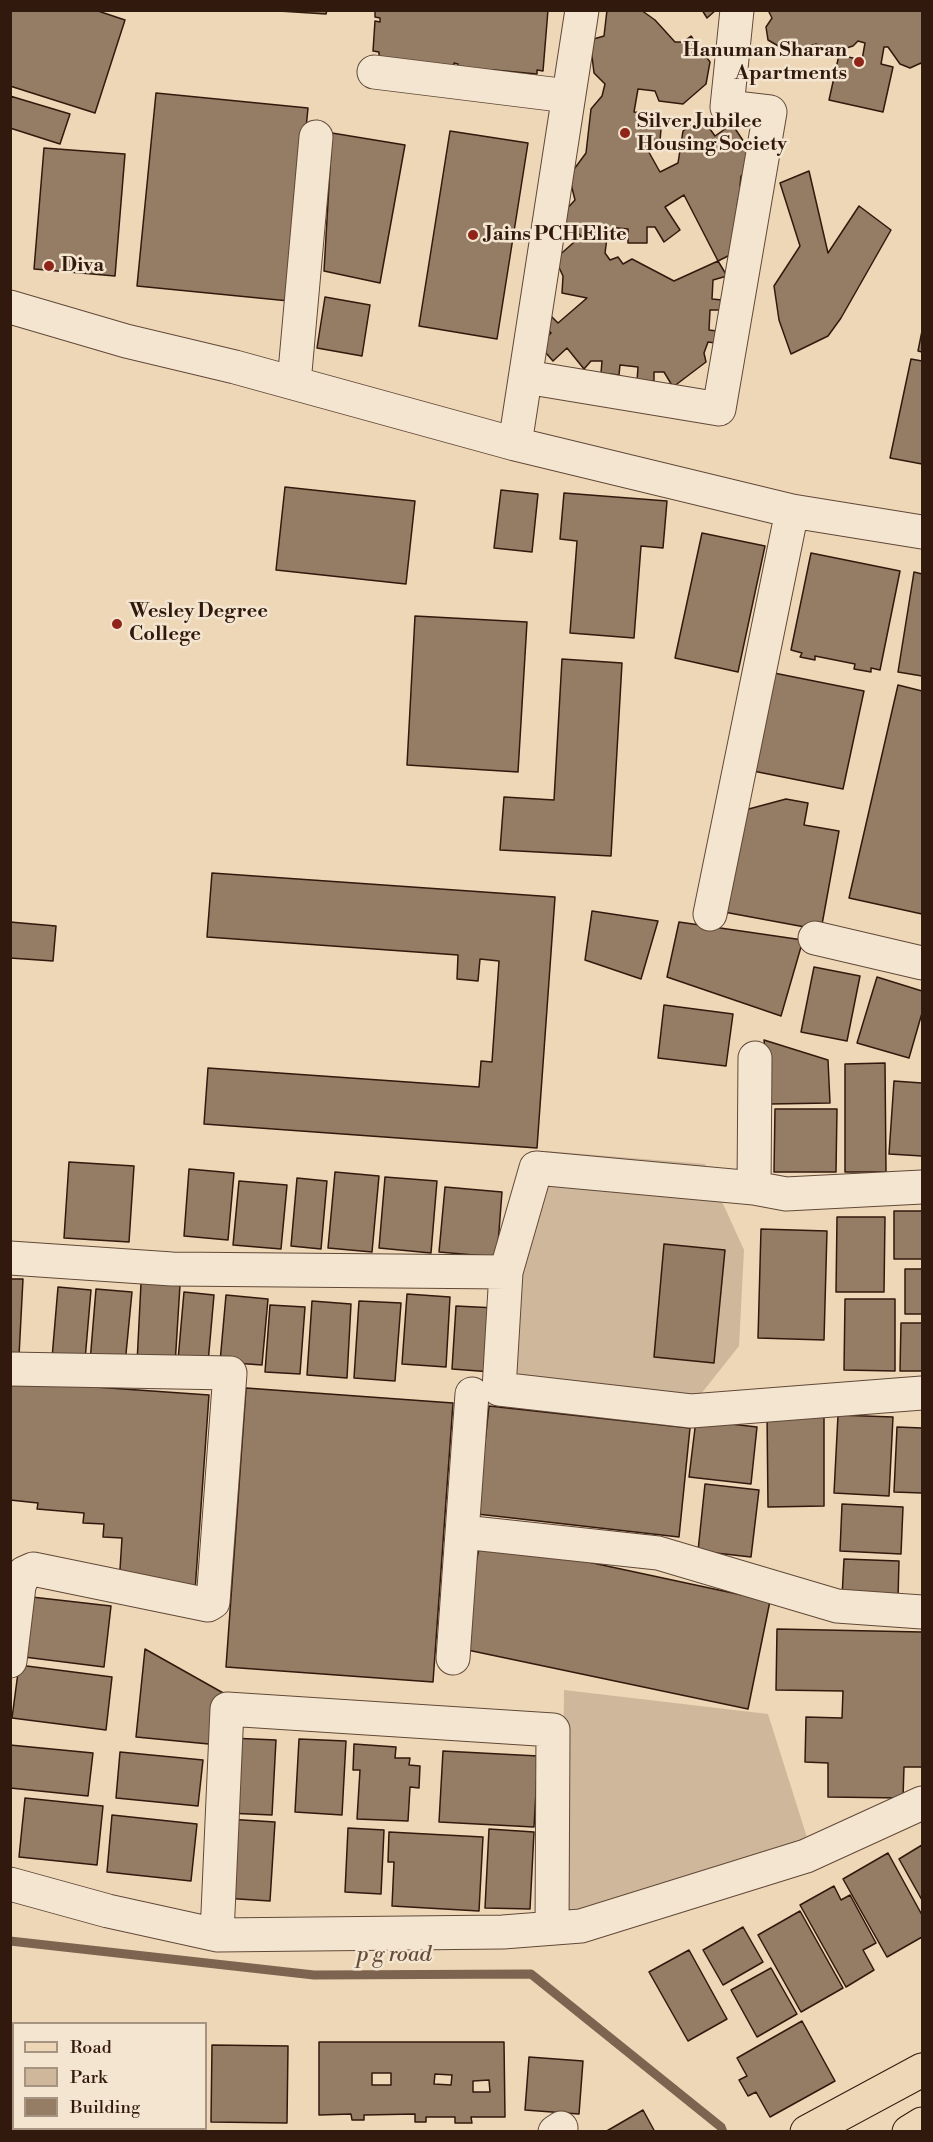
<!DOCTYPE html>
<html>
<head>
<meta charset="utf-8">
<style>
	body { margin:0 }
	#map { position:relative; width:933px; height:2142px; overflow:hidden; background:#eed7b7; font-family:"Libre Bodoni",serif }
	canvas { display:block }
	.frame { position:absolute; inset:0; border:12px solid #32190d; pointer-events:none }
	.legend { position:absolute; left:12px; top:2022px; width:195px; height:108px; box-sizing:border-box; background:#f4e5d0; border:2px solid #a69382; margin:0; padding:8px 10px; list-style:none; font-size:18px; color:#32190d }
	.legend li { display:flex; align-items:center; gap:12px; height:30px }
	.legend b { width:30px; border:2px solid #a69382 }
</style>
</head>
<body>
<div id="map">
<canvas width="933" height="2142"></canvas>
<div class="frame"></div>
<ul class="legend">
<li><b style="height:8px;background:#eed7b7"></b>Road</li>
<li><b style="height:16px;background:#ceb79a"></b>Park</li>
<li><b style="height:16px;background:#947c65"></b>Building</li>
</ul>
</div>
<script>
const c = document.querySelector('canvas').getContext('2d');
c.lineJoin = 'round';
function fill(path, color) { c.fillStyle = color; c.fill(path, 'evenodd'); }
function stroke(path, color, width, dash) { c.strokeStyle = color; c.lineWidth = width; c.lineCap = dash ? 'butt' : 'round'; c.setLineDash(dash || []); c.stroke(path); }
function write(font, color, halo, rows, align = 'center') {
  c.font = font + ' "Libre Bodoni",serif'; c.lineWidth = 5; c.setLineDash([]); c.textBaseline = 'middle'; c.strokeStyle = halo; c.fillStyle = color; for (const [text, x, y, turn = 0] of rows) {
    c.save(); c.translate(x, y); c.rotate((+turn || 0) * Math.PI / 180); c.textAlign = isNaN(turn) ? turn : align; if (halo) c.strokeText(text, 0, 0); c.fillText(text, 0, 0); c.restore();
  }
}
fill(new Path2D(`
	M546 1151 705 1164 744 1250 739 1346 693 1404 507 1384 516 1270Z
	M564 1690 768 1714 810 1847 561 1921Z`), '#ceb79a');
stroke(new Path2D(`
	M10 1941 314 1975 531 1974 721 2127 723 2132`), '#7c6450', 9);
const building = new Path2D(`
	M10 10H95L125 20 95 113 10 86Z
	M263 10H327L326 14Z
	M375 10H548L543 71 537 70V74L494 70 458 72V64L454 63V70L379 59V52L373 51 375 21 380 22V18L375 17Z
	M607 10H641L655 20 675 42H683L691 36 710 62 706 84 683 104 659 101 655 91 638 89 634 112 652 114 650 128 661 129 660 141 648 140 646 147 660 172 678 163 683 131 702 118 715 136 732 124 758 163 741 176 740 186 750 187 748 200 738 199 736 219 738 251 718 261 684 195 665 207 680 230 664 242 655 227H647V243H628V229L608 227 607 238 581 236 560 216 575 200 569 176 586 153 591 109 602 96 605 84 594 73 590 40 604 36Z
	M702 10H716L707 18Z
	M768 10H922V65L921 63 910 68 900 64 888 47H884L881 64 893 67 883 112 829 100 839 55 862 60 865 43 858 41 853 46 833 52 816 44 799 50 789 43 780 47 768 40 766 27 772 18Z
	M156 93 308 108 289 301 137 286Z
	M10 96 70 114 60 144 10 128Z
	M450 131 528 143 497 339 419 326Z
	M332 133 405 145 380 283 324 271Z
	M44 148 125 154 115 276 34 269Z
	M809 171 828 253 859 206 891 230 841 318 828 336 791 354 779 320 774 286 800 246 780 183Z
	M581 236 607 238 605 253 610 260 618 257 623 264 632 259 674 281 718 261 727 276 713 280 712 299 722 300 720 310H710L709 330 717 331 715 343 708 342 704 353 706 362 673 387 664 372H654V381H637L638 367 620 365 619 375 601 373 602 361H591L584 369 567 348 553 361 539 345 551 333 541 321 548 313 558 323 587 298 562 293 563 276 555 259Z
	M325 297 370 305 362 356 317 348Z
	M922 331V352L918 351Z
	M911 359 922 361V464L890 458Z
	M285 487 415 501 406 584 276 570Z
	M501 490 538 494 532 552 494 548Z
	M564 493 667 501 663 548 641 546 634 638 570 633 577 541 560 539Z
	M702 533 765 546 738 672 675 658Z
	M811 553 900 571 880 670 871 668V672L854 669 855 664 815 656V660L800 657 802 653 791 650Z
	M914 572 922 574V676L898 672Z
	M415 616 527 622 518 772 407 765Z
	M562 659 622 663 611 856 500 850 504 797 554 800Z
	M769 672 864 691 843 789 748 770Z
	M898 685 922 691V914L849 898Z
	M786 799 808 803 804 825 839 831 821 930 724 912 745 810Z
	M212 873 555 897 537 1148 204 1124 208 1068 479 1087 481 1061 492 1062 499 961 480 959 478 981 457 979 458 955 207 937Z
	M592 911 658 921 641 979 585 960Z
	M10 922 56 926 53 961 10 958Z
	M679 922 803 940 781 1016 667 977Z
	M814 967 860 976 847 1041 801 1032Z
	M877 977 922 991V1013L909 1058 857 1043Z
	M664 1005 733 1014 726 1066 658 1058Z
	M764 1040 828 1060 830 1103 770 1104Z
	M885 1063 886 1172H845V1064Z
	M894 1081 922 1083V1156L889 1154Z
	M775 1109H837L836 1172H774Z
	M69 1162 134 1166 129 1242 64 1238Z
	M189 1169 234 1173 228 1240 184 1236Z
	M335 1172 379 1176 372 1252 328 1248Z
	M385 1177 437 1181 431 1253 379 1248Z
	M297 1178 327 1181 321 1249 291 1246Z
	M239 1181 287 1185 281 1249 233 1245Z
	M445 1187 502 1192 497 1257 439 1252Z
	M894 1211H922V1259H894Z
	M837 1217H885L884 1292H836Z
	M761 1229 827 1231 824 1340 758 1338Z
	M664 1244 725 1250 714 1363 654 1357Z
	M905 1269H922V1314H905Z
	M10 1279H23L19 1356H10Z
	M141 1283 180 1285 175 1365 137 1363Z
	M58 1287 91 1290 85 1360 52 1358Z
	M96 1289 132 1292 125 1364 90 1362Z
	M184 1292 214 1295 208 1363 178 1360Z
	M407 1294 450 1297 446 1367 402 1364Z
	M226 1295 268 1299 262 1365 220 1362Z
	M845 1299H895V1371L844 1370Z
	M312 1301 351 1304 347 1378 307 1375Z
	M359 1301 401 1303 395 1381 354 1378Z
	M270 1305 305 1307 300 1374 265 1372Z
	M456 1306 496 1308 492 1372 452 1369Z
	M901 1323H922V1371H900Z
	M10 1381 209 1395 195 1591 119 1585 122 1538 103 1537 104 1524 83 1523 84 1513 37 1509 38 1503 10 1500Z
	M246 1388 453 1403 433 1682 226 1667Z
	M489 1406 690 1428 679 1537 477 1514Z
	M767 1413H824V1506L768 1507Z
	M838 1415 893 1417 889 1496 834 1493Z
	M696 1420 757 1427 751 1484 689 1477Z
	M897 1427 922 1428V1493L894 1492Z
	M705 1484 759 1490 751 1557 698 1551Z
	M842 1504 903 1507 901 1554 840 1551Z
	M481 1539 770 1601 748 1709 458 1648Z
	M844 1559 899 1561 898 1599 842 1597Z
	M23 1596 111 1606 104 1667 16 1656Z
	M777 1629 922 1632V1767H904L903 1798 828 1797V1763L805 1762 806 1717 842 1718 843 1691 776 1690Z
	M145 1649 225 1694 219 1745 136 1737Z
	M19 1665 112 1677 106 1730 12 1718Z
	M230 1738 276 1740 272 1815 226 1813Z
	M299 1739 346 1741 342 1815 295 1812Z
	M354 1744 396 1747 395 1758H410L409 1765 420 1766 419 1788 410 1787 408 1821 357 1819 360 1770H353Z
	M10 1745 93 1753 88 1796 10 1788Z
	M443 1751 538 1756 534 1827 439 1822Z
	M120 1752 203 1760 198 1806 116 1798Z
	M25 1798 103 1806 97 1865 19 1857Z
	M112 1815 197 1824 191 1881 107 1872Z
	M227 1819 275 1822 270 1901 223 1898Z
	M348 1828 384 1830 381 1894 345 1892Z
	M489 1829 534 1832 530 1909 485 1908Z
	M389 1832 483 1837 479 1911 392 1906 394 1862H388Z
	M922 1845V1900L899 1859Z
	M888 1853 922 1915V1937L887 1957 843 1879Z
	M834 1886 841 1900 850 1895 876 1943 863 1950 874 1970 846 1987 800 1905Z
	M800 1911 843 1988 801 2012 758 1935Z
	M743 1927 763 1962 723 1985 703 1950Z
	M689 1950 727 2019 688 2041 649 1972Z
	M771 1968 797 2014 757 2037 731 1990Z
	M802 2021 835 2081 770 2117 756 2092 748 2096 739 2080 747 2076 737 2058Z
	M319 2042H504L505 2117H471L472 2123H455V2117H426V2122H415V2114L364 2115V2120H352L351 2114 319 2115ZM372 2073H391V2085H372ZM435 2074 452 2075 451 2085 434 2084ZM489 2080 490 2092H473V2081Z
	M212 2045 288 2046 287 2123 211 2122Z
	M529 2057 583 2061 579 2114 525 2110Z
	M643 2110 655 2132H605Z`);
fill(building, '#947c65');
stroke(building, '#32190d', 1.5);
const minor = new Path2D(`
	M374 72 568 96
	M10 307 126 341 235 367 515 444 792 511 922 532
	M526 377 719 409 770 112 727 107 737 10
	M294 383 316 137
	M515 444 582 10
	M710 914 792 511
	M815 938 922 963
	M922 1187 786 1194 754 1188 536 1168 506 1272 499 1389 691 1411 922 1393
	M754 1188 755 1058
	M10 1258 172 1269 506 1272
	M10 1369 230 1373 213 1602 208 1605 33 1569 24 1573 19 1586 10 1661
	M463 1532 658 1553 837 1606 922 1612
	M453 1658 472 1394
	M10 1884 108 1911 217 1935 503 1932 581 1926 806 1856 922 1803
	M217 1935 227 1709 553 1730 552 1928
	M132 2128 133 2132
	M79 2132 84 2128
	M555 2132 561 2128`);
const major = new Path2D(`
	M807 2132 922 2070
	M909 2132 922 2124`);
stroke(minor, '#614838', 35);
stroke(major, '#32190d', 35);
stroke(minor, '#f4e5d0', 33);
stroke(major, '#eed7b7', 33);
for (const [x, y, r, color] of [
	[859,62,6,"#8f2418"],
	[625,133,6,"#8f2418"],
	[473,235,6,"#8f2418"],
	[49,266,6,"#8f2418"],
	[117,624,6,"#8f2418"]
]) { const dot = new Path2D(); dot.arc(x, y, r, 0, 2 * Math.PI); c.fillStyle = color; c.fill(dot); stroke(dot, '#f4e5d0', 2); }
write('bold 20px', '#32190d', '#f4e5d0', [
	["Hanuman Sharan",847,51,"right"],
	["Apartments",847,74,"right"],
	["Silver Jubilee",637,122],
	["Housing Society",637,145],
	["Jains PCH Elite",485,235],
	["Diva",61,266],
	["Wesley Degree",129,612],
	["College",129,635]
], 'left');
write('italic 21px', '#644b3a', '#f4e5d0', [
	["p g road",394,1956]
]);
</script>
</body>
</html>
